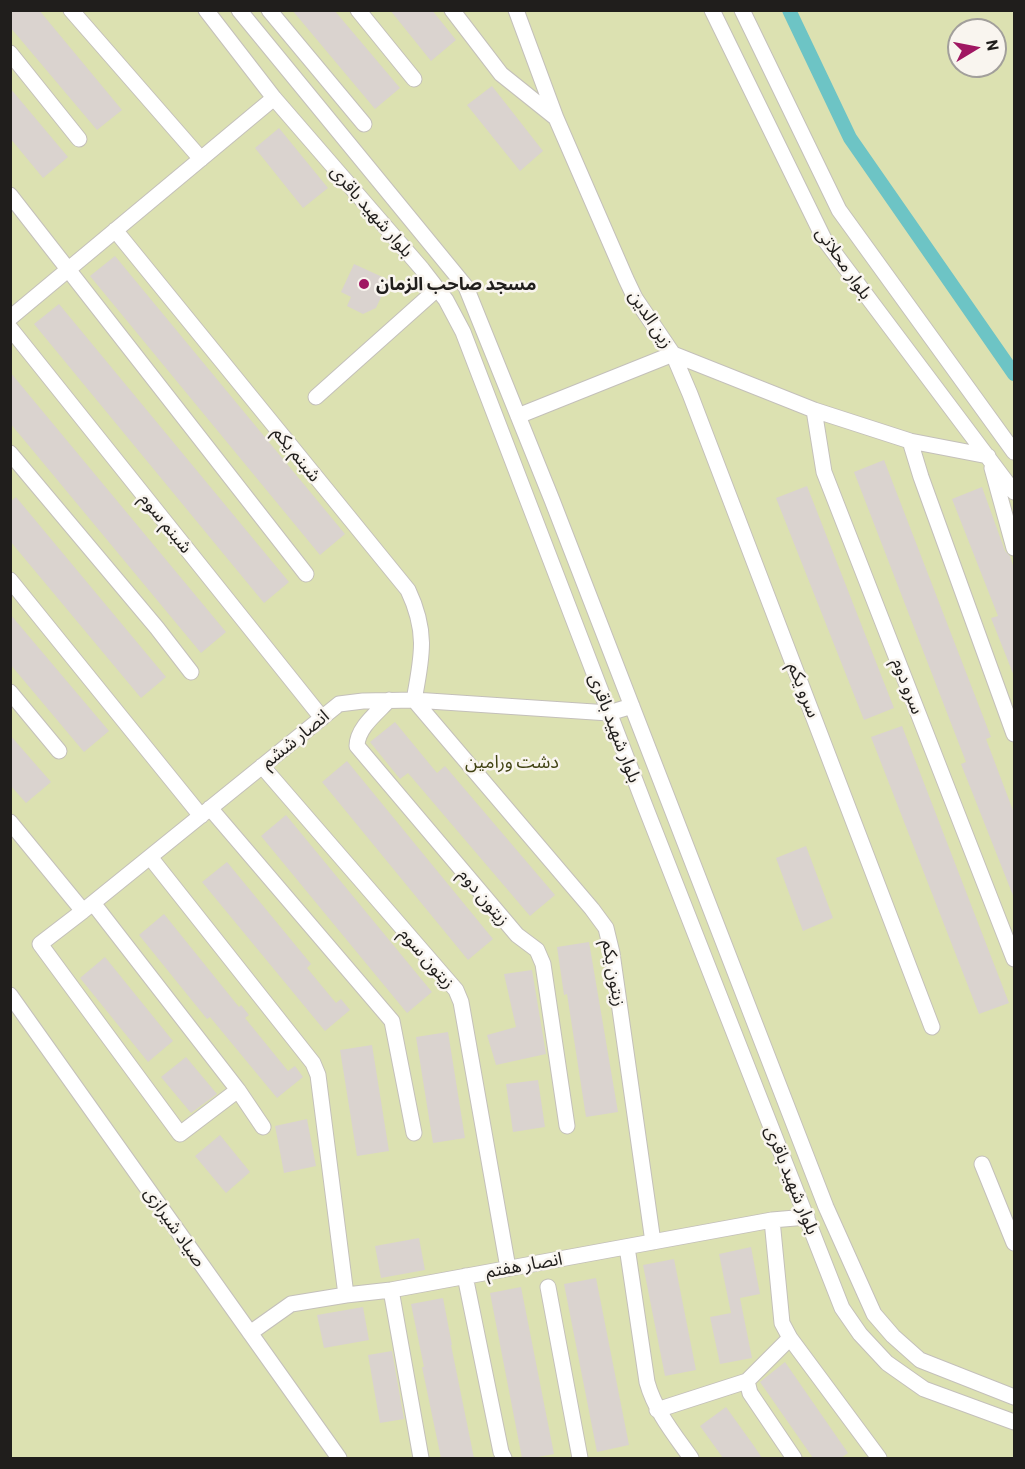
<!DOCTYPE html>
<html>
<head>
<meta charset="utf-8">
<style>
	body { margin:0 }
	#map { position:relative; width:1025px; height:1469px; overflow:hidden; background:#f9f5ef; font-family:Barlow,sans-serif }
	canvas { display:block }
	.frame { position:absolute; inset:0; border:12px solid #201e1c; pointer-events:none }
	.north { position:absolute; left:947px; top:18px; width:60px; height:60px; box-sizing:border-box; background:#f9f5ef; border:2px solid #a29f9b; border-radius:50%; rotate:80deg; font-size:16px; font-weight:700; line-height:24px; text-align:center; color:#201e1c }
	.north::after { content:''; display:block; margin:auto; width:21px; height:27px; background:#a01762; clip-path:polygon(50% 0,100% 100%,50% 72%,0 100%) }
</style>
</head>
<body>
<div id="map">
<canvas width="1025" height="1469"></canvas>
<div class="frame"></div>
<div class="north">N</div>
</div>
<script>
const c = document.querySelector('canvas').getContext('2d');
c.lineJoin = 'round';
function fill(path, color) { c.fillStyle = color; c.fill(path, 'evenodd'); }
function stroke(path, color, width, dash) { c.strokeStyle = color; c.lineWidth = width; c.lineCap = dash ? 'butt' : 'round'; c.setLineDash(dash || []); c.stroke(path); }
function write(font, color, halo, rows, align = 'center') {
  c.font = font + ' Barlow,"Noto Sans Arabic",sans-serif'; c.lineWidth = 5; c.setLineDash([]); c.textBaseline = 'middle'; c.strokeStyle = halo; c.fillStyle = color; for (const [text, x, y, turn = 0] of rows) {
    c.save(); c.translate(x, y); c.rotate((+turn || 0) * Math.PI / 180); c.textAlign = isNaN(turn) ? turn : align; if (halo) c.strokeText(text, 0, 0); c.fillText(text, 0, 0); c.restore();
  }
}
fill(new Path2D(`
	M11 11H1014V1458H11ZM959 30H995V66H959Z`), '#dce1b1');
stroke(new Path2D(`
	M789 10 850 138 1014 374`), '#6dc4c5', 14);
fill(new Path2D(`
	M10 10H39L122 110 97 130 10 27Z
	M292 10H334L400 88 375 109Z
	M390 10H432L456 40 431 61Z
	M492 86 543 151 520 171 467 105Z
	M10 88 68 157 43 178 10 138Z
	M279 128 328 188 303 208 255 148Z
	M115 256 345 534 320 555 90 276Z
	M354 264 389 280 376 308 363 314 347 306 351 297 341 292Z
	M59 304 289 582 264 603 34 324Z
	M10 372 226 632 201 653 10 423Z
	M884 460 991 737 986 739 1014 813V898L961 764 966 762 854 472Z
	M807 486 894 708 864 720 776 498Z
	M982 487 1005 551 1010 556 1014 569V676L991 618 998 616 952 499Z
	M16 497 166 677 141 698 10 541V502Z
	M10 614 109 731 84 752 10 664Z
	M395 722 437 773 445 766 555 895 530 916 408 773 400 779 370 742Z
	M902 726 1009 1003 979 1014 871 737Z
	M10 735 51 782 26 803 10 785Z
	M347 761 493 939 468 960 322 782Z
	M286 815 432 992 407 1013 261 836Z
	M806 846 833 918 803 931 776 858Z
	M227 862 311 964 307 968 336 1003 341 999 350 1010 325 1031 202 882Z
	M164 914 239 1007 241 1005 249 1015 245 1018 288 1071 295 1066 303 1077 277 1098 210 1017 207 1019 139 935Z
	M589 942 618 1112 586 1117 567 994 564 995 557 947Z
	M105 957 173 1041 148 1062 80 978Z
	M532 970 546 1054 496 1065 487 1035 516 1027 504 974Z
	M448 1032 465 1138 433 1143 416 1037Z
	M372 1045 389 1151 357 1156 340 1050Z
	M186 1057 217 1094 191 1113 161 1077Z
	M538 1080 545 1127 513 1132 506 1084Z
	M307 1119 316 1166 284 1173 275 1126Z
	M220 1135 250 1172 226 1193 195 1156Z
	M419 1238 425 1270 381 1278 375 1246Z
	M751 1247 760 1294 740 1298 752 1358 720 1364 710 1317 731 1313 719 1254Z
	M674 1259 696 1370 665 1376 643 1265Z
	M596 1278 629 1445 597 1452 564 1284Z
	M521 1287 554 1454 533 1458H522L490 1293Z
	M443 1298 452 1345H451L474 1458H441L422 1367H424L411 1304Z
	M363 1307 369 1340 324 1348 317 1315Z
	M392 1351 404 1419 380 1423 368 1355Z
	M785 1362 848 1453 841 1458H813L760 1382Z
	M726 1407 754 1446 762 1458H723L700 1426Z`), '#dad3cf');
const minor = new Path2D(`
	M71 10 201 159
	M206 10 274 98 422 269 446 300 463 332 645 806 842 1308 860 1334 887 1363 924 1389 1014 1422
	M239 10 466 287 552 500 826 1207 874 1314 893 1336 920 1360 1014 1397
	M269 10 364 124
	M358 10 414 79
	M452 10 501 74 556 118
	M516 10 556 118 626 279 635 298 673 354 814 410 910 441 988 456
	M712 10 824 239 1014 492
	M742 10 839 210 1014 452
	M10 53 79 139
	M10 195 306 574
	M115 230 408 590C428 632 422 657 414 700L592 909 606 928 612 953 653 1242
	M10 318 274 98
	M10 328 322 718
	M316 397 437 289
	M814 410 824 472 1014 959
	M518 416 673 354 690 394 932 1027
	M910 441 921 477 1014 734
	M10 453 157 628 191 672
	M992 468 1014 548
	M10 580 201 816
	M10 692 59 751
	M389 700C377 713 357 728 357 746L517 935 537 950 543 964 567 1126
	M262 766 456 990 461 1002 508 1268
	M210 808 392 1021 414 1133
	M10 822 83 911
	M150 857 313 1063 318 1075 346 1295
	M93 903 238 1090 263 1127
	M10 995 339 1458
	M238 1090 180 1134 40 944 83 911 339 704 363 701 414 700 609 713 632 706
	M982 1164 1014 1243
	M772 1220 782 1323 790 1338 879 1458
	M627 1247 647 1382C655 1411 674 1434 691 1458
	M465 1276 501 1452 504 1458
	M548 1287 580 1458
	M391 1290 421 1458
	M250 1333 291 1304 346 1295 391 1290 772 1220 807 1217
	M790 1338 747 1381 750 1393 794 1458
	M657 1410 747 1381`);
stroke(minor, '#c4c0ba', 17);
stroke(minor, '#fff', 15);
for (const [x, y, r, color] of [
	[364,284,6,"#a01762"]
]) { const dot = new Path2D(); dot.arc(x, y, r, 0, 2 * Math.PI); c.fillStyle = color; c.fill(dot); stroke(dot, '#f9f5ef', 2); }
write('18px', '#201e1c', '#f9f5ef', [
	["بلوار شهید باقری",372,211,49],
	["بلوار محلاتی",844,263,55],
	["زین الدین",651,319,57],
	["شبنم یکم",297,454,51],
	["شبنم سوم",166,523,51],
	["سرو دوم",908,686,69],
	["سرو یکم",804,690,69],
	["بلوار شهید باقری",615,728,69],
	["انصار ششم",295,739,-39],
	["زیتون دوم",484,897,50],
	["زیتون سوم",427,958,49],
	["زیتون یکم",614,973,80],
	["بلوار شهید باقری",792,1180,68],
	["صیاد شیرازی",175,1227,55],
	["انصار هفتم",524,1265,-10]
]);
write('bold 18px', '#201e1c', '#f9f5ef', [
	["مسجد صاحب الزمان",376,284]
], 'left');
write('18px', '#404212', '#f9f5ef', [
	["دشت ورامین",512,762]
]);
</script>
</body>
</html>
